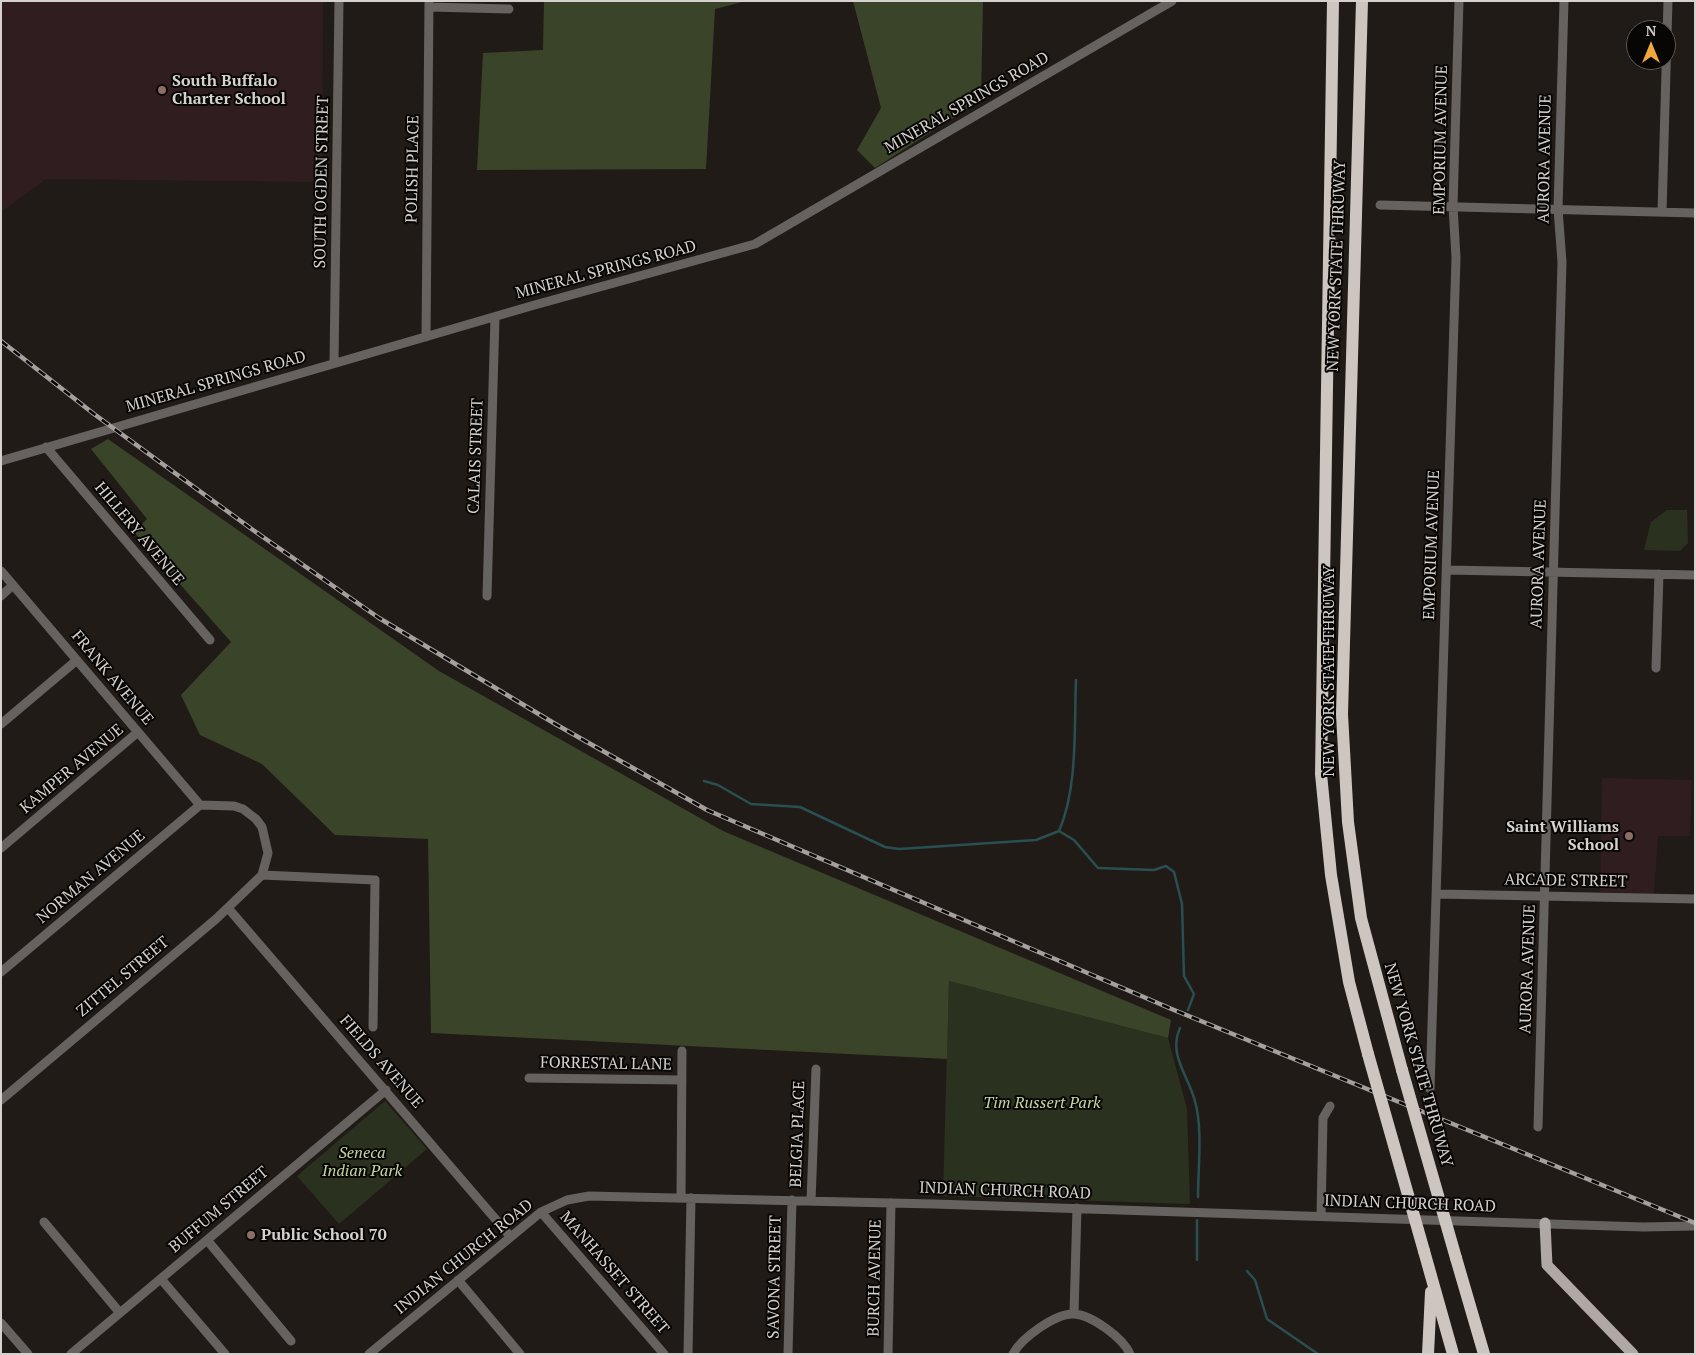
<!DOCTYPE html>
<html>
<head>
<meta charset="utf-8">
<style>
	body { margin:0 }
	#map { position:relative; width:1696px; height:1355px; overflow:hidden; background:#211b17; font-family:"PT Serif",serif }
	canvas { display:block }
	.frame { position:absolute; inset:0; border:2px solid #d5d1ce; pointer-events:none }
	.north { position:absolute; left:1626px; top:20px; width:50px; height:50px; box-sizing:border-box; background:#080605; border:1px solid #5a5755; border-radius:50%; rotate:0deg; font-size:14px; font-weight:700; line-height:20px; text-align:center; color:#d5d1ce }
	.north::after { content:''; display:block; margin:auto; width:18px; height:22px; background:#f0a73e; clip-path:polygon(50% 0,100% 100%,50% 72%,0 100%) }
</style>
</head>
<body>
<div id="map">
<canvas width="1696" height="1355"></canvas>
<div class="frame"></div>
<div class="north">N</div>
</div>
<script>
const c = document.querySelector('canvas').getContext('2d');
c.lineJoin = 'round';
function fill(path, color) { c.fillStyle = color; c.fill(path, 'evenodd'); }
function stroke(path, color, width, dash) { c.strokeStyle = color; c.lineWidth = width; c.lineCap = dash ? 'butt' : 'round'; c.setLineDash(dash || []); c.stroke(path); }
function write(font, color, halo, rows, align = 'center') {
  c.font = font + ' "PT Serif",serif'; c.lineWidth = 4; c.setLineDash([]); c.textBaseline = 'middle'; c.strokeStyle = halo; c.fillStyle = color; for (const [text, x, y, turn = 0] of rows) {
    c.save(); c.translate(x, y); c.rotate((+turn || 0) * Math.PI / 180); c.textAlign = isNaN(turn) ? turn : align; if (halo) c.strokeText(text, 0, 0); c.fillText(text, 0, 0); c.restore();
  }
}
fill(new Path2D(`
	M1 1H323L322 182 46 179 1 212Z
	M1602 778 1692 780 1690 836H1658L1654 894 1600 892Z`), '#301d20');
fill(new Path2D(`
	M1667 510H1687L1688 543 1680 551 1644 550 1651 522Z
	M949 981 1168 1038 1187 1109 1190 1204 943 1196Z
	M385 1101 427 1149 339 1224 297 1176Z`), '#2b311f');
fill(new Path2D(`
	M544 1H746L715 9 706 169 477 170 483 53 543 50Z
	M853 1H983L981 100 875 168 857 150 881 108Z
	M108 439 439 671 723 831 1171 1020 1168 1038 949 981 947 1059 431 1033 428 839 335 835 262 764 200 735 181 695 231 642 134 532 147 519 91 449Z`), '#3a4429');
stroke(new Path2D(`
	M704 781 718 785 751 804 800 807 885 847 899 849 1036 840 1059 831C1078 788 1074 727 1076 680
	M1059 831 1074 840 1098 868 1154 870 1166 866 1174 872 1182 904 1184 976 1194 994 1188 1010
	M1180 1028C1168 1055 1188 1075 1195 1101 1203 1131 1198 1166 1198 1197
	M1197 1260V1220
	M1247 1271 1255 1280 1267 1319 1318 1354`), '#284f51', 2.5);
stroke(new Path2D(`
	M429 7 509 9
	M1380 205 1695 213
	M1662 212 1668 1
	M426 337 429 1
	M334 363 339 1
	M46 447 210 640
	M1 461 531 306 755 244 1172 1
	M1447 570 1695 575
	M1 571 200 805
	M1 596 13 585
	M487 596 495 317
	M1656 668 1659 574
	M1 724 77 660
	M1 848 138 732
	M262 875 375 880 373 1027
	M1437 894 1695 899
	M228 908 510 1236
	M1 972 200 805
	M529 1078 682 1080
	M1430 1089 1456 258 1453 206 1459 1
	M1 1100 216 919 262 875 268 853 262 827 256 819 243 809 234 806 200 805
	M1538 1127 1562 262 1558 209 1564 1
	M681 1198 682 1051
	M811 1201 816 1069
	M541 1212 664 1354
	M1321 1216 1323 1118 1330 1106
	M44 1222 120 1313
	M207 1240 291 1341
	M161 1279 225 1354
	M458 1280 520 1354
	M1074 1314 1077 1208
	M1 1323 28 1354
	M71 1354 386 1090
	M369 1354 541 1212 567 1200 589 1196 934 1204 1643 1227 1695 1226
	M688 1354 691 1198
	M788 1354 792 1200
	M888 1354 891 1203
	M1013 1354C1021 1338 1056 1313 1074 1314 1092 1315 1123 1338 1130 1354`), '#656260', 9);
stroke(new Path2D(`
	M1545 1223 1547 1265 1633 1354`), '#afa8a5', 11);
stroke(new Path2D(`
	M1333 1 1321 774 1331 875 1349 982 1368 1054
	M1362 1 1342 714 1348 822 1361 918 1402 1070
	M1424 1251 1453 1354
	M1456 1258 1484 1354
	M1428 1354 1431 1292`), '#cdc5c0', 12);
const rail = new Path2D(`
	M1 341 94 414 253 530 379 618 557 725 707 810 1174 1010 1695 1223`);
stroke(rail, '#a5a09d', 4.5);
stroke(rail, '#080605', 2.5, [8]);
stroke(new Path2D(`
	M1368 1054 1424 1251
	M1402 1070 1456 1258`), '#cdc5c0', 12);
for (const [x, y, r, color] of [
	[162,90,5,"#8d6e63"],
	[1629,836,5,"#8d6e63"],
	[251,1235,5,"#8d6e63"]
]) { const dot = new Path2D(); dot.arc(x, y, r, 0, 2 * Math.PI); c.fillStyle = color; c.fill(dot); stroke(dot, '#080605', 2); }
write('bold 16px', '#d5d1ce', '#080605', [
	["South Buffalo",172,81],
	["Charter School",172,99],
	["Saint Williams",1619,827,"right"],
	["School",1619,845,"right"],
	["Public School 70",261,1235]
], 'left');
write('16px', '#d5d1ce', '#080605', [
	["MINERAL SPRINGS ROAD",967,103,-30],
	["EMPORIUM AVENUE",1441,140,-89],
	["AURORA AVENUE",1545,159,-89],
	["POLISH PLACE",413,169,-89],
	["SOUTH OGDEN STREET",322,182,-89],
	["NEW YORK STATE THRUWAY",1337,266,-88],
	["MINERAL SPRINGS ROAD",606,270,-15],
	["MINERAL SPRINGS ROAD",216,382,-16],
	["CALAIS STREET",476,456,-88],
	["HILLERY AVENUE",139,534,50],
	["EMPORIUM AVENUE",1432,545,-88],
	["AURORA AVENUE",1539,564,-88],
	["NEW YORK STATE THRUWAY",1329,671,-90],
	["FRANK AVENUE",112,678,50],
	["KAMPER AVENUE",72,769,-40],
	["NORMAN AVENUE",91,877,-40],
	["ARCADE STREET",1566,881,1],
	["AURORA AVENUE",1528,969,-88],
	["ZITTEL STREET",123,977,-40],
	["FIELDS AVENUE",381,1062,49],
	["FORRESTAL LANE",606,1064,1],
	["NEW YORK STATE THRUWAY",1418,1065,74],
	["BELGIA PLACE",798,1134,-88],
	["INDIAN CHURCH ROAD",1005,1191,2],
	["INDIAN CHURCH ROAD",1410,1204,2],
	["BUFFUM STREET",219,1210,-40],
	["INDIAN CHURCH ROAD",464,1257,-39],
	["MANHASSET STREET",614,1273,49],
	["SAVONA STREET",775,1277,-89],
	["BURCH AVENUE",875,1278,-89]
]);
write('italic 16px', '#c3d7a1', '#080605', [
	["Tim Russert Park",1042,1103],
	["Seneca",362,1153],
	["Indian Park",362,1171]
]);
</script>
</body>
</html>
